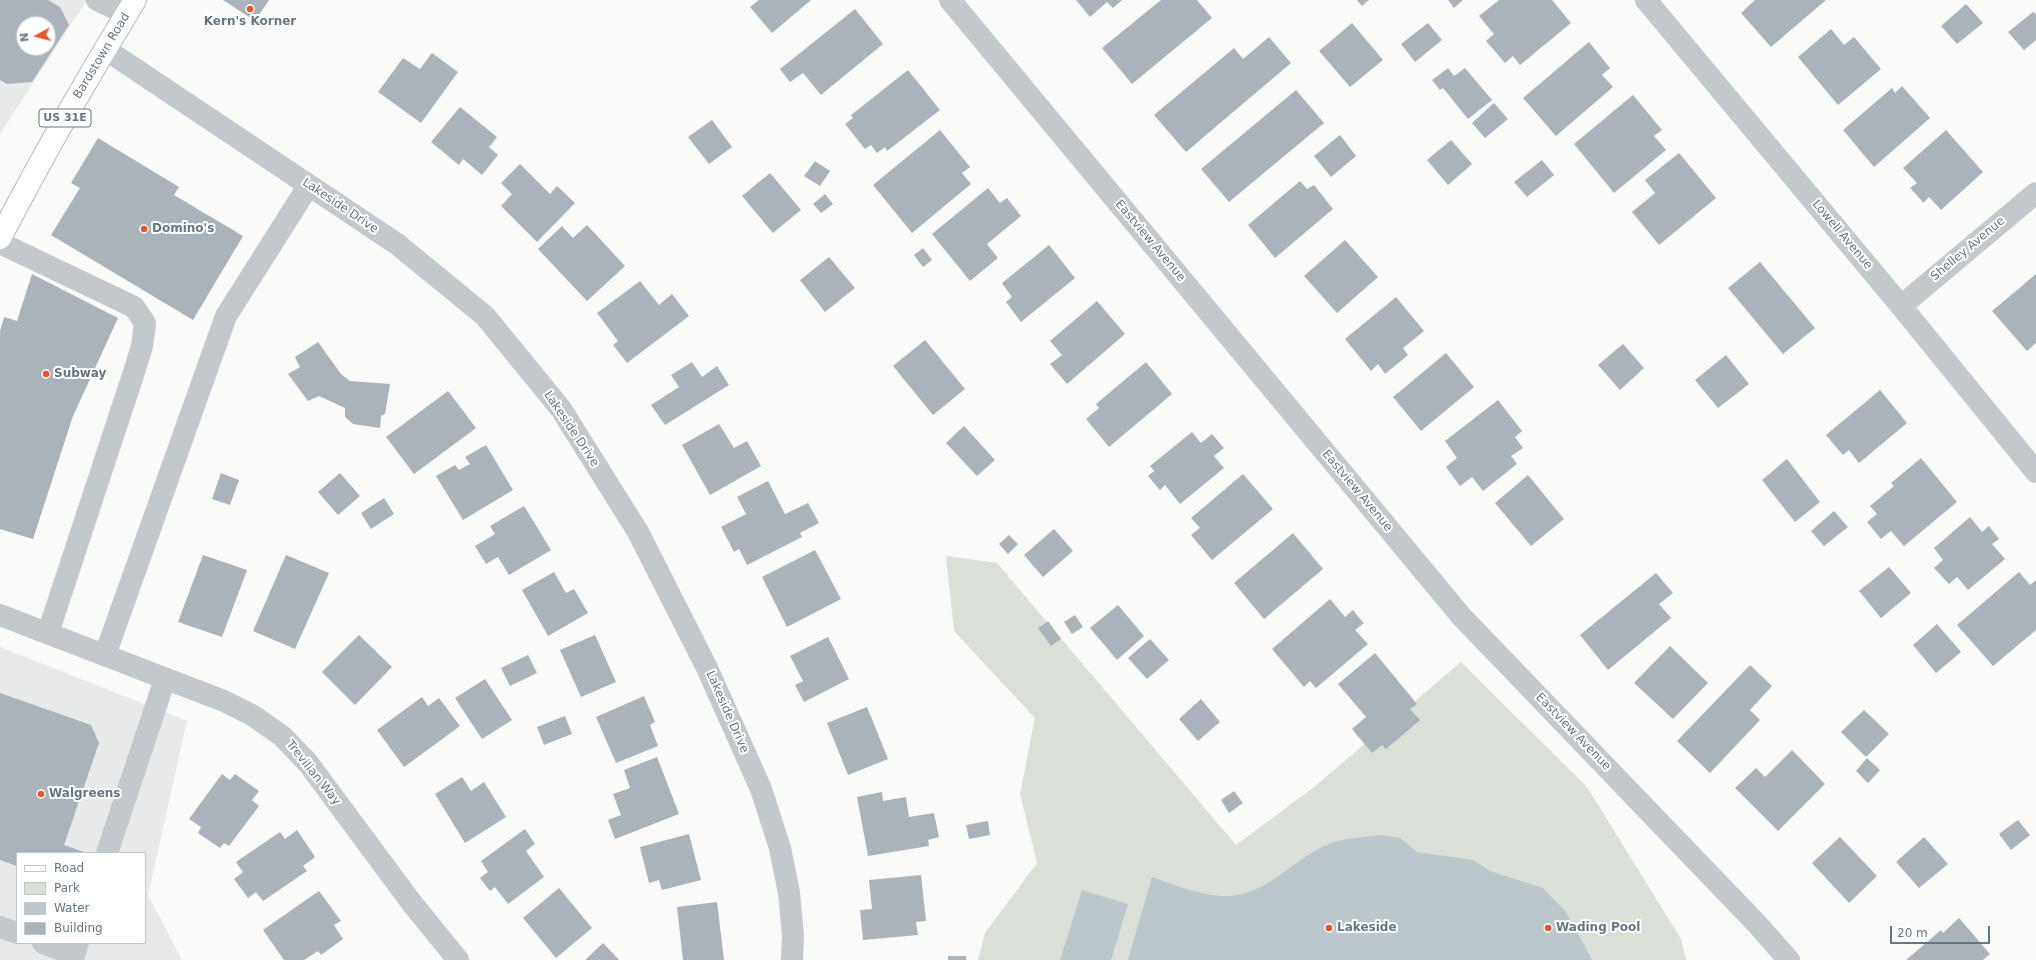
<!DOCTYPE html>
<html>
<head>
<meta charset="utf-8">
<style>
	body { margin:0 }
	#map { position:relative; width:2036px; height:960px; overflow:hidden; background:#fafaf8; font-family:"DejaVu Sans",sans-serif }
	canvas { display:block }
	.legend { position:absolute; left:16px; top:852px; width:130px; height:92px; box-sizing:border-box; background:#fff; border:1px solid #c1c8cd; margin:0; padding:5px 7px; list-style:none; font-size:12px; color:#657683 }
	.legend li { display:flex; align-items:center; gap:8px; height:20px }
	.legend b { width:20px; border:1px solid #c1c8cd }
	.north { position:absolute; left:16px; top:16px; width:40px; height:40px; box-sizing:border-box; background:#fff; border:1px solid #c1c8cd; border-radius:50%; rotate:263deg; font-size:11px; font-weight:700; line-height:16px; text-align:center; color:#657683 }
	.north::after { content:''; display:block; margin:auto; width:14px; height:18px; background:#e4572e; clip-path:polygon(50% 0,100% 100%,50% 72%,0 100%) }
	.scale { position:absolute; left:1890px; top:926px; width:100px; height:18px; box-sizing:border-box; border:2px solid #657683; border-top:0; padding-left:5px; font-size:12px; line-height:14px; white-space:nowrap; color:#657683; -webkit-text-stroke:3px #fff; paint-order:stroke }
</style>
</head>
<body>
<div id="map">
<canvas width="2036" height="960"></canvas>
<ul class="legend">
<li><b style="height:5px;background:#fff"></b>Road</li>
<li><b style="height:11px;background:#dadfd7"></b>Park</li>
<li><b style="height:11px;background:#bbc7cb"></b>Water</li>
<li><b style="height:11px;background:#aab3b9"></b>Building</li>
</ul>
<div class="north">N</div>
<div class="scale">20 m</div>
</div>
<script>
const c = document.querySelector('canvas').getContext('2d');
c.lineJoin = 'round';
function fill(path, color) { c.fillStyle = color; c.fill(path, 'evenodd'); }
function stroke(path, color, width, dash) { c.strokeStyle = color; c.lineWidth = width; c.lineCap = dash ? 'butt' : 'round'; c.setLineDash(dash || []); c.stroke(path); }
function write(font, color, halo, rows, align = 'center') {
  c.font = font + ' "DejaVu Sans",sans-serif'; c.lineWidth = 4; c.setLineDash([]); c.textBaseline = 'middle'; c.strokeStyle = halo; c.fillStyle = color; for (const [text, x, y, turn = 0] of rows) {
    c.save(); c.translate(x, y); c.rotate((+turn || 0) * Math.PI / 180); c.textAlign = isNaN(turn) ? turn : align; if (halo) c.strokeText(text, 0, 0); c.fillText(text, 0, 0); c.restore();
  }
}
fill(new Path2D(`
	M0 0H87L0 134ZM24 24H48V48H24Z
	M0 647 187 721 148 895 182 960H0ZM17 853H145V943H17Z`), '#e8e9e9');
fill(new Path2D(`
	M946 556 997 563 1236 845 1314 787 1461 662 1587 787 1681 939 1686 960H978L985 933 1037 863 1020 794 1035 718 954 631Z`), '#dadfd7');
fill(new Path2D(`
	M1380 835 1400 838 1417 852 1473 860 1490 871 1543 888 1566 912 1592 960H1128L1152 877C1174 885 1197 894 1220 896 1266 899 1291 859 1329 844 1345 838 1363 837 1380 835Z
	M1082 890 1128 904 1111 960H1060Z`), '#bbc7cb');
fill(new Path2D(`
	M0 0H48L60 7 69 25 32 82 7 84 0 80ZM24 24H48V48H24Z
	M223 0H269L255 21Z
	M759 0H811L772 33 750 7Z
	M1076 0H1122L1113 8 1107 2 1090 17Z
	M1161 0H1197L1212 18 1132 84 1102 48Z
	M1357 0H1369L1362 6Z
	M1448 0H1463L1454 8Z
	M1499 0H1552L1571 23 1520 65 1513 56 1505 63 1486 41 1494 34 1479 16Z
	M1755 0H1826L1771 47 1741 13Z
	M1966 4 1983 23 1957 44 1941 26Z
	M855 9 883 44 821 95 803 73 790 82 780 69Z
	M2033 12 2036 14V40L2024 50 2008 32Z
	M1352 23 1383 60 1350 87 1319 51Z
	M1428 23 1442 40 1415 62 1401 44Z
	M1831 29 1844 45 1854 37 1881 69 1838 105 1798 57Z
	M1269 37 1291 63 1186 152 1154 115 1234 48 1243 59Z
	M1589 42 1610 68 1602 75 1613 87 1556 136 1523 98Z
	M432 53 458 72 421 123 378 92 403 58 420 69Z
	M1448 68 1454 76 1465 68 1492 100 1468 119 1443 88 1440 90 1432 80Z
	M908 70 940 110 887 151 885 147 877 153 871 145 865 149 845 124 853 118 851 115Z
	M1902 86 1930 118 1874 167 1843 130 1892 88 1895 93Z
	M1296 90 1324 123 1229 202 1201 169Z
	M1633 95 1662 130 1654 136 1666 150 1614 193 1574 144Z
	M1494 103 1508 119 1485 138 1472 123Z
	M460 107 497 137 489 147 498 155 482 175 463 159 459 165 431 142Z
	M712 120 732 147 709 164 688 137Z
	M940 130 970 167 962 173 971 184 912 233 873 185Z
	M1946 130 1983 172 1941 210 1929 197 1923 203 1922 201 1910 188 1917 183 1903 168Z
	M1340 135 1356 156 1331 177 1314 156Z
	M98 138 179 187 174 195 243 236 193 320 51 235 80 188 71 183Z
	M1451 140 1472 164 1448 185 1427 160Z
	M1679 153 1716 198 1659 245 1632 212 1655 193 1645 180Z
	M1542 160 1554 175 1527 197 1514 182Z
	M815 161 830 171 820 186 804 176Z
	M520 164 550 194 557 186 575 203 537 242 501 206 512 194 501 183Z
	M770 173 801 210 773 233 742 196Z
	M1300 181 1307 189 1314 185 1333 209 1275 258 1248 225Z
	M988 188 1000 203 1007 198 1021 216 987 244 998 258 970 281 932 234Z
	M825 194 833 204 821 213 813 204Z
	M587 225 625 266 587 301 538 249 562 226 573 238Z
	M1345 240 1378 277 1337 313 1304 276Z
	M1049 245 1075 278 1021 322 1006 302 1012 297 1002 283Z
	M923 248 932 260 923 267 914 255Z
	M829 257 855 288 825 312 800 280Z
	M1760 262 1815 328 1783 354 1728 288Z
	M32 274 118 318 73 416 33 539 0 529V331L4 317 17 321Z
	M2036 274V343L2027 351 1992 311Z
	M640 281 659 305 672 294 689 316 627 363 613 345 618 341 597 313Z
	M1396 297 1424 331 1403 348 1408 355 1385 374 1378 364 1371 371 1345 339Z
	M1097 301 1125 334 1067 384 1050 364 1062 355 1050 341Z
	M925 340 965 389 933 415 893 366Z
	M318 342 341 374 350 381 390 384 385 414 381 416 380 428 353 424 345 417V408L319 396 308 401 288 374 300 367 295 357Z
	M1623 344 1644 368 1620 390 1598 365Z
	M1446 353 1474 387 1421 431 1393 397Z
	M1726 355 1749 384 1718 408 1695 380Z
	M692 362 702 377 717 366 729 385 665 425 651 405 679 387 671 375Z
	M1146 362 1172 394 1109 447 1086 419 1099 408 1096 404Z
	M1880 390 1907 423 1859 463 1849 450 1843 455 1826 435Z
	M448 391 476 428 414 474 386 437Z
	M1498 400 1522 431 1515 437 1523 448 1511 456 1517 464 1483 491 1472 477 1460 486 1446 467 1457 458 1445 441Z
	M719 424 734 448 747 441 761 466 710 495 682 445Z
	M964 426 995 460 977 476 946 443Z
	M1192 432 1201 443 1212 434 1217 440 1224 448 1214 456 1224 468 1180 504 1165 485 1160 490 1148 476 1154 471 1150 466Z
	M486 445 513 490 463 520 436 476 455 465 459 470 470 464 465 457Z
	M1921 458 1957 502 1904 546 1891 531 1881 539 1867 522 1877 514 1870 506 1894 486 1891 483Z
	M1787 459 1820 502 1795 522 1762 480Z
	M221 473 239 480 230 505 212 499Z
	M340 473 360 496 338 515 318 492Z
	M1243 474 1273 509 1212 560 1191 535 1200 528 1191 518Z
	M1528 475 1564 519 1531 546 1495 503Z
	M768 481 785 514 808 503 819 523 800 533 802 537 747 565 739 549 734 552 721 527 746 514 737 497Z
	M384 498 394 514 371 529 361 513Z
	M524 506 551 550 509 575 498 557 486 564 475 546 495 534 490 526Z
	M1834 511 1848 527 1824 546 1811 531Z
	M1970 517 1982 532 1989 526 1999 539 1992 544 2005 559 1968 590 1957 577 1949 584 1934 568 1943 560 1934 548Z
	M1054 529 1073 551 1043 577 1024 555Z
	M1293 533 1323 569 1264 619 1234 583Z
	M1009 535 1018 544 1008 554 999 544Z
	M815 550 841 599 787 627 762 577Z
	M203 555 247 570 222 637 178 622Z
	M286 555 329 573 295 649 253 631Z
	M1889 567 1911 593 1881 618 1859 591Z
	M554 572 566 593 574 589 588 613 548 636 522 590Z
	M2019 572 2030 585 2036 580V630L1993 666 1957 625Z
	M1656 573 1673 593 1659 604 1671 618 1608 670 1580 635Z
	M1330 599 1345 617 1353 610 1361 620 1364 623 1355 630 1368 644 1316 688 1310 681 1304 687 1272 649Z
	M1118 605 1144 636 1117 660 1090 628Z
	M1075 615 1083 627 1072 634 1064 622Z
	M1048 621 1061 639 1051 646 1038 628Z
	M1937 624 1961 652 1936 673 1913 645Z
	M359 635 392 667 355 705 322 672Z
	M595 635 616 682 581 697 560 650Z
	M828 637 849 679 804 702 795 685 803 681 790 656Z
	M1150 639 1169 660 1147 679 1128 658Z
	M1670 646 1708 683 1673 719 1634 683Z
	M1375 653 1417 704 1410 709 1420 720 1386 749 1382 745 1372 753 1352 729 1366 717 1338 684Z
	M528 655 537 673 510 686 501 668Z
	M1750 665 1772 686 1750 710 1760 720 1710 773 1677 741Z
	M485 679 512 720 482 739 455 698Z
	M0 693 91 725 99 743 64 845 87 853H17V866L0 860Z
	M644 696 655 722 650 725 658 746 616 763 596 717Z
	M422 697 428 706 439 698 460 726 404 767 377 730Z
	M1201 699 1220 722 1198 741 1179 719Z
	M867 707 888 759 848 775 827 723Z
	M1864 710 1889 734 1866 757 1841 732Z
	M565 716 572 734 544 745 537 727Z
	M1792 750 1825 784 1778 831 1735 788 1756 768 1765 777Z
	M657 757 679 814 615 839 608 820 621 815 613 794 630 788 624 770Z
	M1867 758 1880 770 1868 783 1856 771Z
	M222 774 230 780 235 774 259 791 252 800 259 806 229 846 224 843 220 848 198 833 201 827 189 819Z
	M462 777 471 791 484 782 506 817 465 843 435 794Z
	M1234 791 1243 803 1229 813 1221 800Z
	M882 792 883 801 906 797 909 817 934 813 939 837 928 840 929 846 868 856 857 797Z
	M2018 820 2030 835 2011 850 1999 834Z
	M988 821 990 835 969 839 966 825Z
	M525 829 535 844 526 851 544 877 508 904 495 887 490 891 480 878 488 872 481 861Z
	M297 830 315 857 303 866 307 871 263 901 256 892 248 898 234 879 243 872 236 862 280 832 285 839Z
	M689 834 701 880 662 890 659 880 649 883 640 847Z
	M1840 837 1877 876 1849 903 1812 863Z
	M1924 837 1948 864 1919 888 1896 862Z
	M921 875 926 921 916 922 918 935 863 940 860 910 872 909 869 880Z
	M559 888 592 928 556 958 523 918Z
	M319 891 341 921 334 925 343 939 321 955 318 951 304 960H284L263 930Z
	M717 902 724 960H683L677 907Z
	M1959 918 1990 954 1983 960H1906L1941 930 1943 933Z
	M603 943 619 960H585Z
	M948 956H966V960H948Z`), '#aab3b9');
const major = new Path2D(`
	M0 238C42 157 87 78 135 0`);
stroke(major, '#b5babe', 24);
stroke(new Path2D(`
	M97 0 127 14
	M950 0 1461 616 1757 924 1789 960
	M1646 0 1901 306 2036 472
	M105 49 397 244 485 316 561 409 638 532 707 668 761 789 780 848 789 893 793 935 792 960
	M0 243 134 307 145 323 142 346 136 366 48 633
	M1901 306 2036 193
	M0 615 224 701 252 715 282 736 308 763 411 902 458 960
	M105 655 226 316 309 185
	M107 853 165 679
	M0 927 17 933
	M43 943 74 955 78 943`), '#c3c8cc', 22);
stroke(major, '#fff', 22);
for (const [x, y, r, color] of [
	[250,9,4,"#e4572e"],
	[144,229,4,"#e4572e"],
	[46,374,4,"#e4572e"],
	[41,794,4,"#e4572e"],
	[1329,928,4,"#e4572e"],
	[1548,928,4,"#e4572e"]
]) { const dot = new Path2D(); dot.arc(x, y, r, 0, 2 * Math.PI); c.fillStyle = color; c.fill(dot); stroke(dot, '#fff', 1.5); }
for (const [x, y, w] of [
	[65,118,52]
]) { const box = new Path2D(); box.roundRect(x - w / 2, y - 9, w, 18, 3); c.fillStyle = '#fff'; c.fill(box); stroke(box, '#657683', 1); }
write('bold 11px', '#657683', null, [
	["US 31E",65,118]
]);
write('bold 12px', '#657683', '#fff', [
	["Kern's Korner",250,22,"center"],
	["Domino's",152,229],
	["Subway",54,374],
	["Walgreens",49,794],
	["Lakeside",1337,928],
	["Wading Pool",1556,928]
], 'left');
write('12px', '#657683', '#fff', [
	["Bardstown Road",102,56,-59],
	["Lakeside Drive",340,206,34],
	["Lowell Avenue",1842,235,50],
	["Eastview Avenue",1150,241,50],
	["Shelley Avenue",1968,249,-40],
	["Lakeside Drive",571,429,56],
	["Eastview Avenue",1357,491,50],
	["Lakeside Drive",727,712,66],
	["Eastview Avenue",1573,732,46],
	["Trevilian Way",313,773,51]
]);
</script>
</body>
</html>
